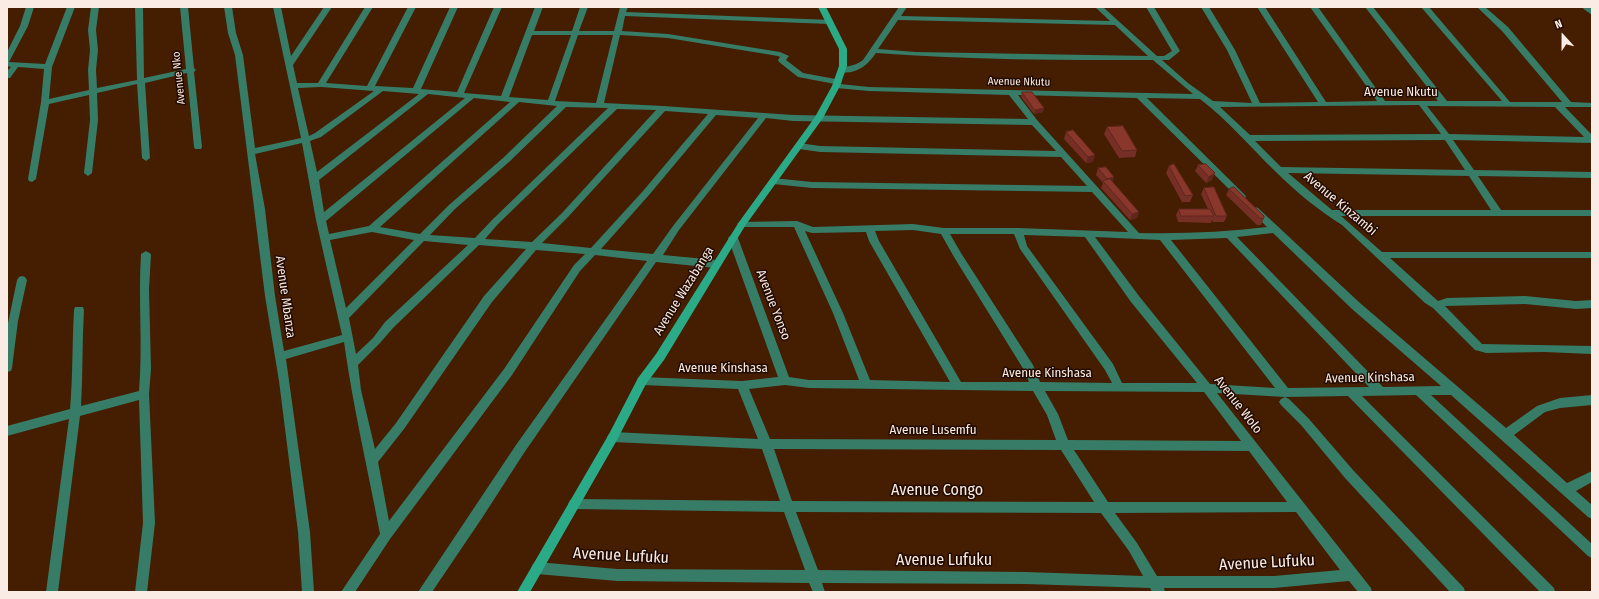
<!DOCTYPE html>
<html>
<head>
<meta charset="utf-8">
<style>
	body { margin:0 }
	#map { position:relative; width:1599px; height:599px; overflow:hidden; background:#451d01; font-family:"Fira Sans Condensed",sans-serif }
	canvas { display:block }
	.frame { position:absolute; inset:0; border:8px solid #faece5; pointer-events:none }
	.north { position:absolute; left:1543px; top:16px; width:40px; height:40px; -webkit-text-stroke:3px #220b01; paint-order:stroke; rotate:339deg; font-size:11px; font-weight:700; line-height:16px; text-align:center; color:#faece5 }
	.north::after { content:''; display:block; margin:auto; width:14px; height:18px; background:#faece5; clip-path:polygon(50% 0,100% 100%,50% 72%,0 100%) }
</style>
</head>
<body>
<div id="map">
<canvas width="1599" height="599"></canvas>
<div class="frame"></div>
<div class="north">N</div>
</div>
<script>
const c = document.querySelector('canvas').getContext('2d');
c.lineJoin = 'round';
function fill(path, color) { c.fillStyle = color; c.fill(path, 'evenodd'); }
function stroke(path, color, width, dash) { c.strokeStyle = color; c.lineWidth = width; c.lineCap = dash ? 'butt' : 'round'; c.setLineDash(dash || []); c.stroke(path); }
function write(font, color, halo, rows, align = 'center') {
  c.font = font + ' "Fira Sans Condensed",sans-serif'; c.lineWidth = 3; c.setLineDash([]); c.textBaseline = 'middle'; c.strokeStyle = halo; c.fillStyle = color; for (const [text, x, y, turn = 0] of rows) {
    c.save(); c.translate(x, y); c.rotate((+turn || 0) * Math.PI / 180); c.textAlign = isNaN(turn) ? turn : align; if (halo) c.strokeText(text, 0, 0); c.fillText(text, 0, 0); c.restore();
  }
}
fill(new Path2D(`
	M26 7H34L28 26 9 62 45 64 67 7H75L52 67 49 99 89 90 88 70 90 50 88 30 91 7H99L96 30 98 50 96 70 97 88 137 80 135 7H143L144 78 186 69 180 7H188L194 68 196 70 194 72 202 147 201 149H195L194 147 187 73 145 83 150 158 146 161 142 158 137 84 97 93 98 120 92 173 88 176 84 173 90 120 89 95 49 104 36 179 32 182 29 181 28 179 41 102 44 69 18 67 10 78H7V71L11 67 7 66V52L20 26Z
	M224 7H232L236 33 243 55 255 148 301 138 273 7H281L291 56 324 7H332L293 65 297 83H318L365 7H373L326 83 367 86 408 7H416L375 86 413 88 450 7H458L421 89 457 92 494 7H502L464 93 501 96 535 7H543L534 31H572L580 7H588L579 31H614L620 7H628L626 12 832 20 833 22 829 24 625 16 622 31 668 34 780 52 789 56 786 60 803 73 841 80 842 82 840 84 869 87 1193 94 1153 60C1061 60 968 60 876 53 867 66 856 75 839 72L838 70C844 65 853 68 863 60L899 7H907L901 16 1110 21 1095 7H1103L1157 56H1164L1172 51 1146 7H1154L1180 51 1169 60H1162L1188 83 1213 101 1252 103 1227 50 1201 7H1209L1235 50 1260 103 1318 102 1257 7H1265L1326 102 1377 101 1310 7H1318L1385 101H1438L1365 7H1373L1447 101H1502L1421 7H1429L1510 102H1562L1502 31 1477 7H1485L1508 27 1571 102 1592 103V107H1565L1592 135V143L1453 140 1474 170 1592 172V178L1478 176 1501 210H1592V216H1341L1382 252H1592V258H1390L1438 301 1447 298 1525 296 1576 301 1592 300V308L1576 309 1525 304 1445 306 1482 344 1592 346V354L1544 352 1486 353 1479 351 1475 350 1433 308 1425 303 1342 225C1318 210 1295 191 1275 171 1250 147 1228 120 1200 99L1147 98 1245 195 1246 197 1245 199H1239L1137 98 1018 95 1037 120 1139 233C1182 234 1225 232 1267 227L1250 210 1255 207 1258 208 1360 303 1506 428 1537 406 1560 398 1592 395V405L1560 408 1545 412 1514 435 1567 483 1592 471V482L1576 491 1592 505V519L1588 517 1451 395H1431L1592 544V558L1588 556 1416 395 1362 396 1554 588 1555 592H1540L1348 396 1285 397 1289 399 1309 419 1353 470 1464 588 1465 592H1450L1345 478 1301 425 1281 405 1279 402 1281 399 1285 397 1217 393 1371 588 1372 592H1358L1349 581 1274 588H1164L1165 592H1152L1150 588 1026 584 822 583 825 592H813L809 583 617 581 537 574 533 572 531 568 533 564 537 562 617 569 805 570 784 512 574 509 570 508 568 504 570 500 574 499 780 501 762 449 613 442 609 440 607 437 609 434 613 432 758 439 738 389 642 385 638 384 637 381 638 378 642 377 742 381 778 377 728 238 730 236H736L738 238 789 377 809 380H859L833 313 794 227H742L737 224 739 222 797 221 813 227 913 224 944 228H1018L1128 232 1092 192 812 188 773 184 769 181 773 178 812 182 1087 186 1061 157 820 152 799 149 795 146 799 143 820 146 1056 151 1032 125 793 121 766 118 679 230 663 255 716 260 719 262 721 264 719 266 716 268 656 262 524 453 482 518 432 592H418L516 445 647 261 595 255 580 271 512 375 390 539 355 592H341L380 534C368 470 353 407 344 342L286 359 310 532 314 592H302L298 532 279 381 265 296 235 55 228 33ZM898 20 1115 25 1148 56 916 52 878 49ZM532 35H571L548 100 509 97ZM578 35H613L596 103 555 101ZM620 35 668 38 778 56 780 57 778 60 779 62 798 77 835 84 832 86 836 88 869 91 1009 95 1028 119 793 115 663 106 604 103ZM321 87 374 91 315 133 309 136 298 88ZM383 91 419 94 317 172 310 141 321 137ZM428 94 465 98 324 212 319 180ZM474 98 510 102 369 226 329 234 326 221ZM519 102 557 106 503 158 449 205 420 234 380 227ZM1419 105 1441 134 1250 135 1220 107ZM1427 106 1555 107 1584 137 1449 134ZM566 107 608 108 492 220 475 238 430 235 455 209 509 162ZM617 109 656 110 562 213 532 242 485 239 498 224ZM665 111 708 114 643 191 591 248 542 243 568 217ZM716 115 758 118 673 226 653 254 601 249 649 195ZM1445 140 1465 170 1281 167 1255 141ZM302 143 316 220 342 335 284 351 275 296 265 209 255 154ZM1288 173 1469 176 1491 210H1332ZM913 230 941 234 954 257 1024 370 1029 382H961L879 241 875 231ZM805 231 812 233 866 232 869 241 950 382 870 380 843 313ZM372 232 414 240 346 308 330 240ZM1273 233 1352 309 1441 386 1383 387 1237 237ZM950 234H1014L1020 249 1105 370 1112 383 1040 382 1033 365 961 253ZM1024 235 1085 237 1131 302 1197 383H1122L1113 364 1027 246ZM1095 237 1160 240 1275 388 1210 384 1139 296ZM1227 238 1369 387 1288 388 1171 240ZM424 241 468 245 385 322 373 338 356 354 349 318ZM479 245 526 249 484 296 396 423 375 449 361 390 358 365 380 343 393 328ZM536 250 585 254 574 265 504 369 389 521 378 462 404 429 492 302ZM785 385 809 388 1033 391 1047 415 1056 440 770 439 749 389ZM1045 391 1204 392 1241 441 1068 440 1058 414ZM774 449 1061 450 1094 502 792 501ZM1074 450 1249 451 1287 502H1108ZM796 512 1101 513 1129 551 1143 576 1026 572 818 570ZM1296 512 1340 570 1274 576H1157L1137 543 1115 513Z
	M1581 7H1589L1592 9V15Z
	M146 251 151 254 149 290 151 369 149 394 155 523 147 592H135L143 523 139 400 80 416 58 592H46L69 419 7 436V426L70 409C73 376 72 343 74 310L75 307H83L84 310C82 342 83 374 81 406L139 391C143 345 138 300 141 254Z
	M22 276 25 277 27 280 18 321 12 368 11 371 7 372V328L17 280 19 277Z`), '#367c66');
fill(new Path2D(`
	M818 7H826L847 49V66L840 86 823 118 745 226 664 360 646 384 617 440 530 592H517L609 434 638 378 656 354 739 222 815 117 832 86 839 66V49Z`), '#2baa88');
fill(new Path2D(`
	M1022 92 1044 108 1043 112 1034 114 1021 97Z
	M1107 127 1137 150 1135 157 1119 158 1104 134Z
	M1066 132 1093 162 1086 163 1064 139Z
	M1206 164 1212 180 1206 183 1195 171 1198 165Z
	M1169 166 1193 195 1190 202H1182L1166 173Z
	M1098 168 1112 182 1137 218 1130 220 1101 188 1103 183 1096 175Z
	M1204 188 1227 216 1224 222H1213L1212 220 1211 223 1178 222 1176 215 1179 209H1208L1201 194Z
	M1229 189 1264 218 1261 225H1257L1226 195Z`), '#762f25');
fill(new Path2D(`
	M1044 108 1043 112 1034 114 1035 110Z
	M1095 155 1093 162 1086 163 1088 157Z
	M1215 173 1212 180 1206 183 1209 177Z
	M1114 177 1112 184H1105L1107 179Z
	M1139 212 1137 218 1130 220 1132 214Z`), '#60261e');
const building = new Path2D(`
	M1022 92H1032L1044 108 1035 110Z
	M1123 126 1137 150 1122 151 1107 127Z
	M1073 130 1095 155 1088 157 1066 132Z
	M1174 164 1193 195 1185 196 1169 166Z
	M1206 164 1215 173 1209 177 1198 165Z
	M1106 167 1114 177 1107 179 1098 168Z
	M1110 179 1139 212 1132 214 1103 181Z
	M1214 187 1227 216H1216L1204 188Z
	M1234 187 1264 216V218L1261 219 1229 189Z
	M1179 209H1210L1214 216H1181Z`);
fill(building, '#89372b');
stroke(building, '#60261e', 1);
write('11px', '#faece5', '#220b01', [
	["Avenue Nko",179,78,-96],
	["Avenue Nkutu",1019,82,1]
]);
write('13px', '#faece5', '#220b01', [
	["Avenue Nkutu",1401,92],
	["Avenue Kinzambi",1340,204,40],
	["Avenue Wazabanga",684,291,-58],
	["Avenue Mbanza",285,297,82],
	["Avenue Yonso",773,305,69],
	["Avenue Kinshasa",723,368],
	["Avenue Kinshasa",1047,373],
	["Avenue Kinshasa",1370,378,-1],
	["Avenue Wolo",1238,405,52],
	["Avenue Lusemfu",933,430]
]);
write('16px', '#faece5', '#220b01', [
	["Avenue Congo",937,491],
	["Avenue Lufuku",621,556,3],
	["Avenue Lufuku",944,561],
	["Avenue Lufuku",1267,563,-3]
]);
</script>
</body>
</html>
